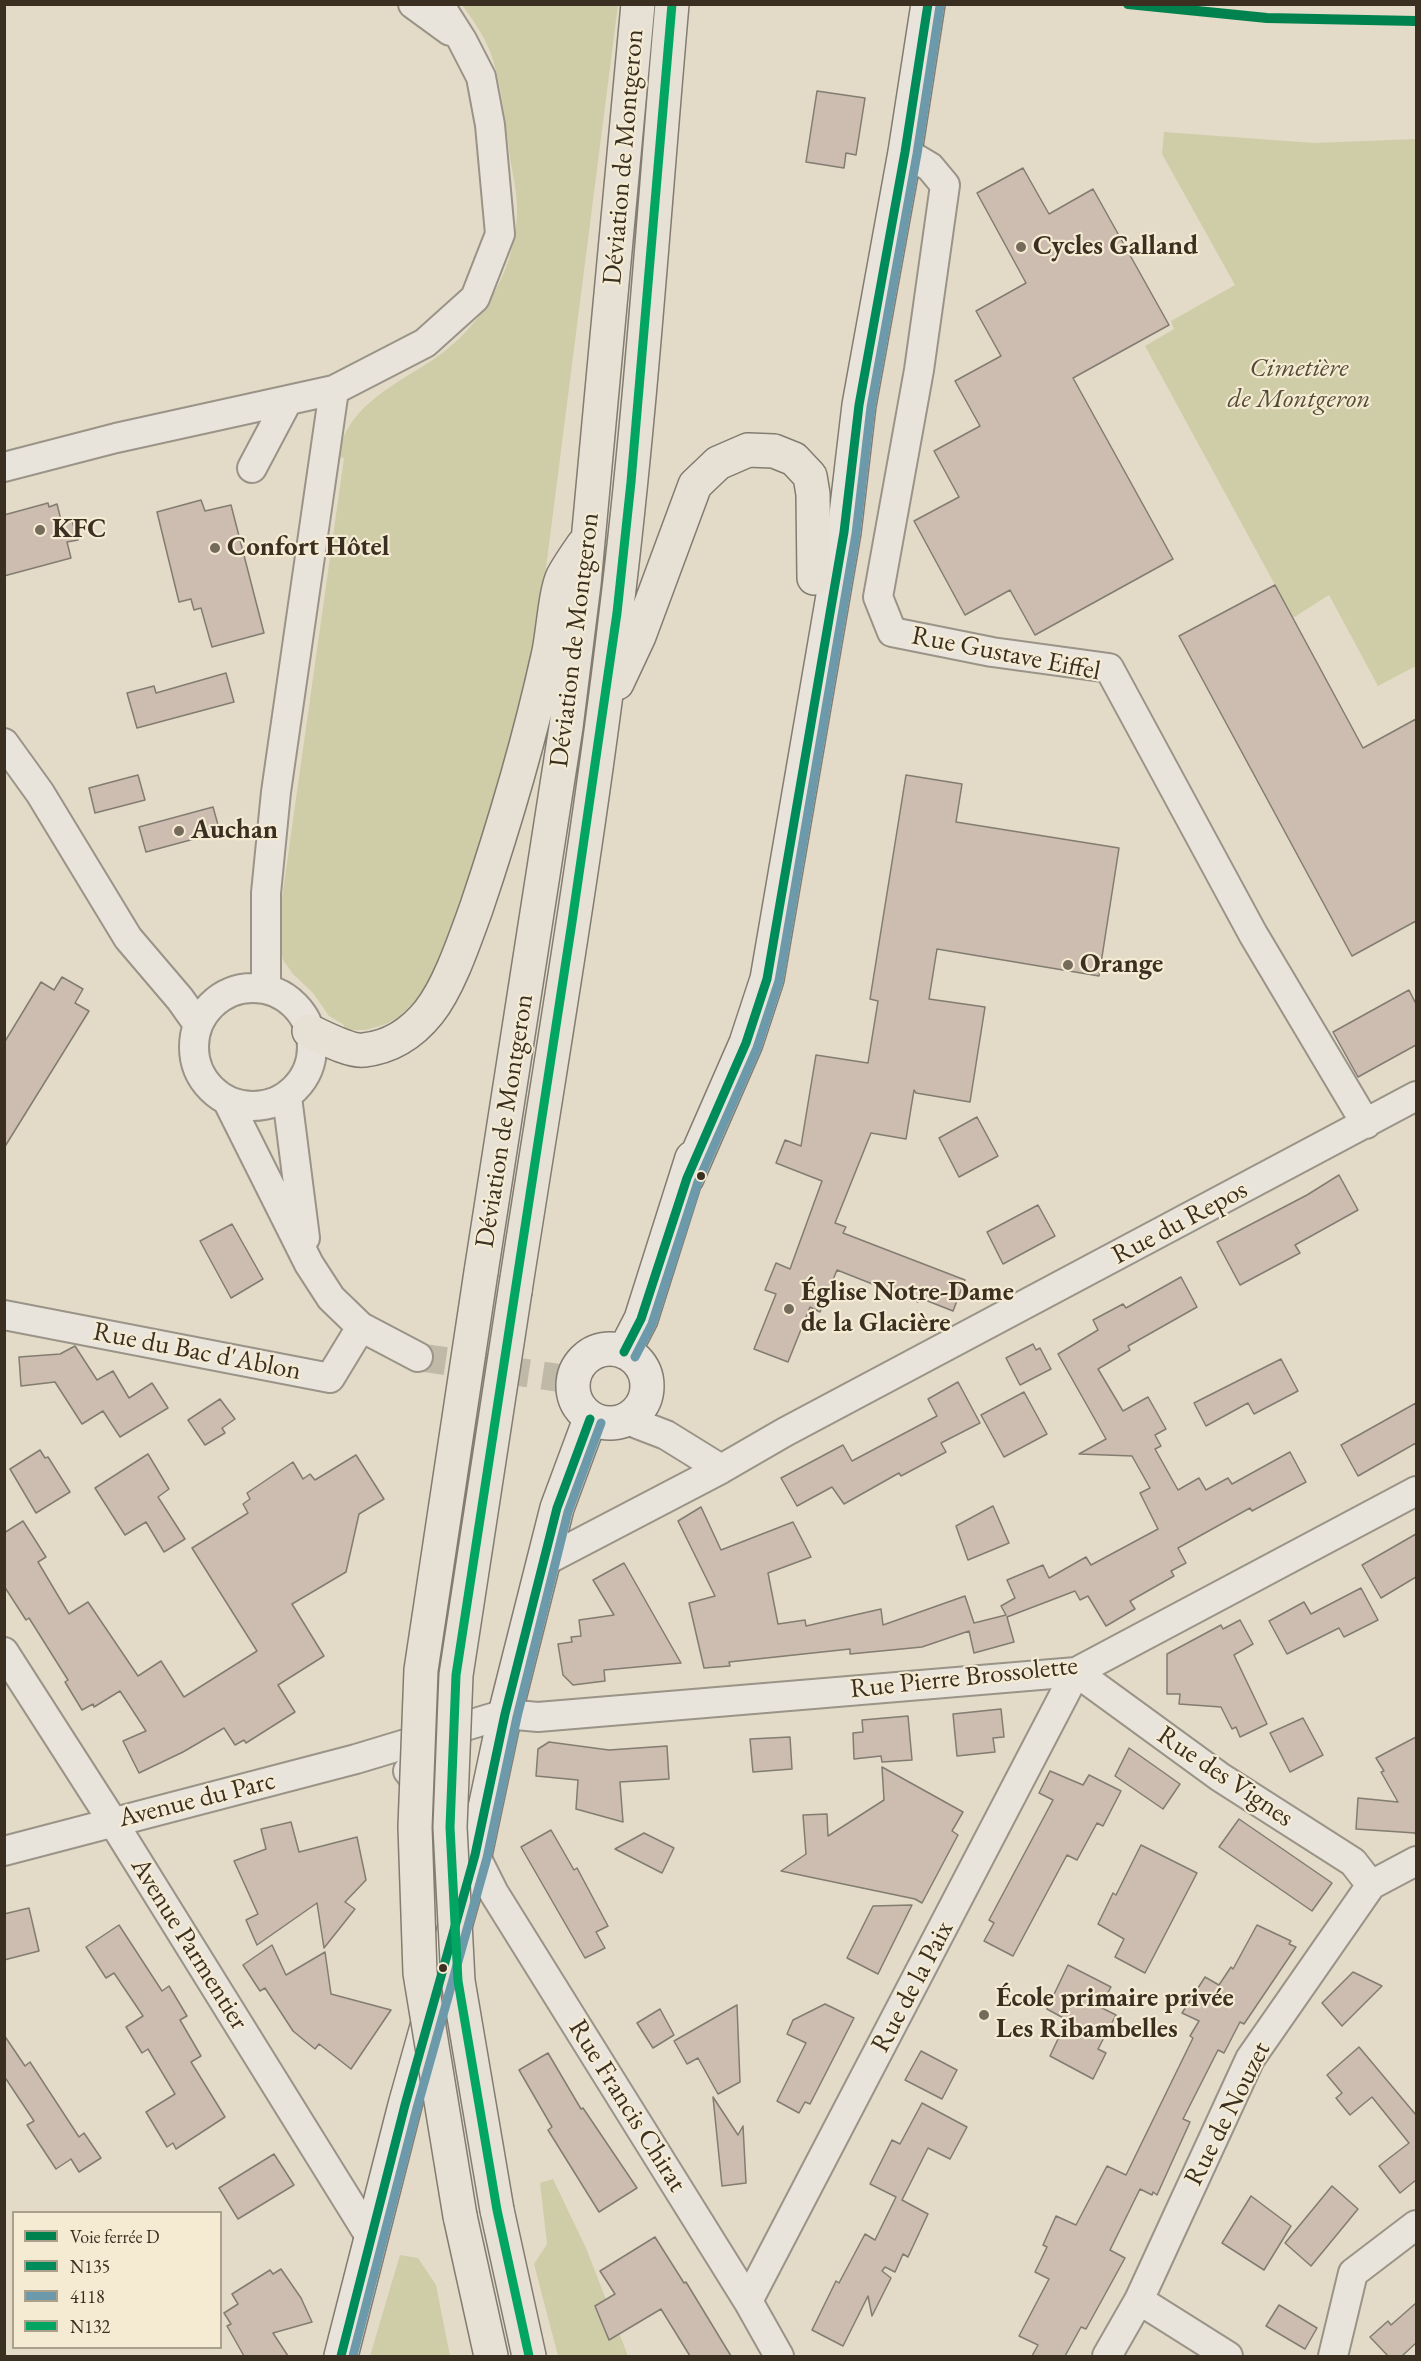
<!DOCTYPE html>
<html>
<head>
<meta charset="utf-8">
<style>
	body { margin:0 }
	#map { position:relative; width:1421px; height:2361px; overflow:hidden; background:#e3dbc8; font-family:"EB Garamond",serif }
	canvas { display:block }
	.frame { position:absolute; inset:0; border:6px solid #3a2f21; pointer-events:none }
	.legend { position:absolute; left:12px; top:2211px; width:210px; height:138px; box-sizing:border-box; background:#f5ebd3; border:2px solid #aaa08c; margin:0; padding:8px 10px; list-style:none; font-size:18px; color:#3a2f21 }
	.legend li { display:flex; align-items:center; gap:12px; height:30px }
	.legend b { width:30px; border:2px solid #aaa08c }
</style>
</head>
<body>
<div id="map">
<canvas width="1421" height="2361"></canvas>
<div class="frame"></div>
<ul class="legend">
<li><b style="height:8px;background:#00824e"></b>Voie ferrée D</li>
<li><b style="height:8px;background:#008b5a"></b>N135</li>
<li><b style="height:8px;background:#6c9aab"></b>4118</li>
<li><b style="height:8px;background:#03a563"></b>N132</li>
</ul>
</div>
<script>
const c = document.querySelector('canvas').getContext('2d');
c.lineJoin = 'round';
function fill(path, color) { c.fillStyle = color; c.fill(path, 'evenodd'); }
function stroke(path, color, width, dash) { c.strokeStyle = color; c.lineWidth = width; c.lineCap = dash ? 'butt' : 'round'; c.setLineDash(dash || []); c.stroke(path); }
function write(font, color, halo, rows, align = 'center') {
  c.font = font + ' "EB Garamond",serif'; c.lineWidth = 4.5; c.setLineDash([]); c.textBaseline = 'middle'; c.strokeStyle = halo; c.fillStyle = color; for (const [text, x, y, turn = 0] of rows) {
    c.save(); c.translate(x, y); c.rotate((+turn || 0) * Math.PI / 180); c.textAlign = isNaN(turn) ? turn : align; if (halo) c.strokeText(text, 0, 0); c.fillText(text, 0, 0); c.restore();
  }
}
fill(new Path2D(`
	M462 5H618L546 568 535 644 521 706 466 900 427 989 399 1017 386 1024 366 1030H344V1025L329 1016 313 993 293 974 283 960 279 937V919L344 458 338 457C346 406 395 385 434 359 483 326 519 265 517 204 516 186 511 168 509 150 505 120 502 89 493 60 487 40 474 21 462 5Z
	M1164 132 1314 143 1416 139V666L1378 686 1329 595 1293 618 1145 346 1174 329 1171 321 1235 285 1162 154Z
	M553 2179 586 2248 628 2356H558L534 2264 547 2244 540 2183Z
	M400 2255 418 2258 436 2285 450 2356H370Z`), '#cfcda8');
const building = new Path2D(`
	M817 91 865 98 856 155 846 153 844 168 806 162Z
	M1023 168 1049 214 1093 189 1169 325 1073 378 1173 559 1035 635 1010 590 965 615 914 521 959 497 934 451 980 426 955 381 1001 356 976 311 1026 283 977 193Z
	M201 500 205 511 231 505 264 633 212 647 201 608 194 610 191 599 179 602 157 512Z
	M48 503 49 507 57 504 61 520 71 518 78 540 67 542 71 558 4 576V515Z
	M1275 585 1363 748 1416 719V921L1352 956 1179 636Z
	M226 673 234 702 137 728 127 693 154 686 156 693Z
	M138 775 145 800 95 813 89 788Z
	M906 775 962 784 956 822 1119 848 1099 976 937 949 929 999 985 1007 970 1102 916 1093 914 1090 906 1139 871 1133 835 1223 846 1227 843 1233 965 1280 953 1311 920 1298 918 1302 837 1270 820 1312 810 1307 788 1362 754 1349 776 1294 765 1290 776 1263 790 1269 822 1181 776 1163 785 1140 801 1146 816 1055 868 1063 878 1001 870 999Z
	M213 807 220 832 146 852 139 827Z
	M62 977 83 989 75 1003 89 1011 4 1148V1043L41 982 54 990Z
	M1409 990 1416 1004V1045L1358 1077 1333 1032Z
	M977 1117 998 1156 959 1177 939 1138Z
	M1339 1175 1358 1210 1295 1245 1300 1253 1240 1285 1217 1242 1307 1195Z
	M1038 1205 1055 1236 1003 1264 987 1232Z
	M232 1224 263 1279 231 1298 200 1241Z
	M1181 1277 1197 1307 1128 1346 1130 1350 1098 1369 1123 1411 1148 1397 1166 1429 1155 1435 1161 1446 1155 1449 1178 1490 1199 1478 1206 1490 1228 1478 1232 1484 1290 1452 1306 1482 1252 1511 1250 1508 1178 1548 1186 1563 1171 1571 1174 1576 1130 1601 1135 1609 1106 1626 1088 1596 1080 1600 1075 1591 1007 1617 1014 1642 974 1653 969 1631 922 1647 850 1654V1649L729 1662 730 1666 704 1668 689 1603 715 1596 678 1521 701 1507 721 1550 793 1522 811 1557 768 1573 778 1624 805 1620 806 1626 881 1609 883 1625 965 1596 974 1623 1006 1615 1001 1606 1015 1598 1007 1580 1043 1565 1049 1578 1086 1557 1091 1565 1158 1529 1140 1493 1150 1488 1132 1456 1079 1454 1106 1439 1058 1354 1098 1330 1093 1320 1123 1304 1126 1308Z
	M1033 1344 1036 1350 1040 1348 1051 1369 1020 1385 1006 1358Z
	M75 1346 97 1380 113 1371 129 1398 152 1383 168 1408 120 1437 103 1411 82 1424 55 1382 21 1386 19 1357 60 1354Z
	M1281 1359 1298 1391 1254 1414 1248 1403 1206 1426 1194 1403Z
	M958 1382 980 1423 941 1443 946 1452 901 1476 899 1473 844 1504 832 1487 797 1506 781 1478 843 1445 852 1461 937 1416 928 1399Z
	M1024 1392 1047 1434 1004 1457 981 1415Z
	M220 1399 235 1419 222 1428 225 1433 205 1445 188 1420Z
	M1416 1403V1443L1358 1476 1341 1445Z
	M40 1450 45 1458 48 1457 70 1492 36 1513 10 1469Z
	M148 1454 169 1489 158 1497 185 1539 164 1552 146 1522 125 1535 95 1488Z
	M356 1455 384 1499 359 1514 346 1572 292 1604 324 1656 278 1685 295 1712 246 1743 244 1740 235 1745 224 1728 183 1752 139 1773 123 1741 146 1731 120 1691 94 1707 93 1704 82 1710 65 1682 68 1680 29 1618 26 1620 4 1586V1533L23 1521 46 1557 38 1562 69 1614 88 1602 138 1676 161 1661 184 1697 257 1651 192 1548 248 1513 243 1504 250 1499 247 1493 293 1462 303 1479 310 1474 315 1480Z
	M993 1506 1009 1543 968 1560 956 1526Z
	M1416 1534V1577L1381 1598 1362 1565Z
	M624 1563 681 1663 604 1670 605 1681 573 1685 563 1675 558 1644 572 1642 571 1637 581 1636 579 1620 614 1615 593 1580Z
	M1361 1588 1378 1620 1344 1637 1339 1628 1287 1654 1269 1621 1304 1602 1311 1614Z
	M1240 1620 1253 1644 1234 1655 1267 1724 1240 1737 1236 1727 1232 1729 1221 1707 1179 1704 1180 1694H1167V1654L1221 1625 1223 1629Z
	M1001 1709 1004 1737 993 1738 995 1752 957 1756 953 1714Z
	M908 1716 912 1760 882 1762 881 1756 854 1759 853 1733 863 1732 862 1720Z
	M1303 1718 1323 1755 1290 1772 1270 1733Z
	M790 1737 792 1769 753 1772 750 1739Z
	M1416 1737V1836L1415 1833 1356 1829 1358 1798 1398 1802 1381 1772 1384 1771 1376 1758Z
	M549 1742 609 1750 667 1746 669 1779 620 1782 623 1822 576 1809 578 1780 536 1776 538 1749Z
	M1129 1748 1180 1784 1163 1809 1115 1776Z
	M882 1767 963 1812 952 1831 958 1835 922 1903 915 1899 781 1871 806 1854 803 1815 827 1814 828 1836 884 1800Z
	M1050 1771 1083 1785 1089 1775 1121 1791 1103 1826 1097 1823 1077 1860 1067 1855 1013 1956 984 1941 994 1923 989 1920 1053 1800 1039 1793Z
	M1239 1819 1332 1883 1312 1911 1219 1847Z
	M291 1822 299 1852 357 1837 366 1880 345 1902 355 1909 324 1948 317 1903 257 1945 246 1920 258 1914 234 1861 266 1849 261 1829Z
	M551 1830 574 1870 577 1868 608 1926 596 1932 605 1948 585 1958 521 1847Z
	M644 1833 674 1848 662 1873 615 1849Z
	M1141 1845 1197 1873 1145 1973 1115 1957 1124 1939 1098 1924 1113 1893 1116 1895Z
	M912 1905 878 1974 847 1958 873 1906Z
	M29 1908 39 1951 4 1960V1914Z
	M119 1925 162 1991 169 1986 187 2016 180 2020 201 2056 191 2062 225 2117 176 2149 173 2143 167 2147 146 2112 175 2094 148 2049 142 2053 126 2027 143 2016 114 1973 106 1978 86 1947Z
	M1257 1925 1291 1941 1289 1944 1296 1947 1244 2024 1240 2022 1224 2053 1218 2050 1183 2119 1190 2122 1157 2195 1153 2192 1152 2195 1140 2189 1110 2250 1125 2258 1086 2329 1081 2327 1065 2356H1032L1038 2345 1019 2336 1049 2279 1035 2272 1047 2247 1043 2245 1056 2216 1076 2225 1107 2166 1126 2175 1193 2038 1190 2036 1199 2021 1182 2013 1205 1977 1219 1985 1231 1967 1233 1969Z
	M272 1945 286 1975 325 1952 331 1994 391 2010 351 2069 319 2044 315 2049 293 2031 265 1988 260 1991 243 1965Z
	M1068 1965 1111 1987 1100 2007 1116 2015 1098 2049 1106 2053 1093 2079 1050 2056 1067 2020 1047 2009Z
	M1353 1972 1382 1986 1342 2026 1322 2003Z
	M825 2004 854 2018 810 2104 805 2102 799 2113 777 2101 806 2043 787 2034 793 2020Z
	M737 2005 740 2082 718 2094 698 2058 687 2064 674 2041Z
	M660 2009 674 2035 653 2048 637 2023Z
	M4 2035 25 2066 30 2062 79 2137 84 2133 101 2158 79 2172 71 2159 56 2169 27 2125 34 2121 4 2076Z
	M1359 2047 1416 2115V2180L1400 2193 1379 2166 1409 2143 1372 2097 1350 2115 1336 2098 1342 2093 1327 2075Z
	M921 2051 957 2070 942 2099 905 2080Z
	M548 2053 581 2109 583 2108 637 2188 599 2212 548 2130 552 2127 519 2070Z
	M713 2097 738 2135 743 2126 746 2183 722 2186Z
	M922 2103 967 2127 950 2159 928 2148 902 2200 928 2214 908 2257 903 2254 895 2272 885 2267 882 2271 891 2278 872 2316 868 2296 843 2346 812 2330 836 2281 839 2283 865 2234 875 2240 896 2197 870 2184 892 2140 900 2144Z
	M274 2154 294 2185 238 2219 219 2188Z
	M1332 2186 1358 2209 1311 2266 1285 2243Z
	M1251 2196 1291 2226 1264 2270 1222 2243Z
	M655 2237 684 2283 686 2282 731 2356H690L661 2309 609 2340 595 2306 615 2294 600 2271Z
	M281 2269 301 2298 312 2322 273 2333 288 2356H244L227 2326 231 2324 224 2313 238 2304 232 2294 270 2270 273 2274Z
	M1416 2303V2343L1402 2356H1388L1370 2337 1388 2321 1391 2325Z
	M1279 2305 1317 2328 1305 2349 1266 2326Z`);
fill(building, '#cdbcb0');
stroke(building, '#827c71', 1.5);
stroke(new Path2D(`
	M418 1357 573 1380`), '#c1b9a7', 28, [28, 14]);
const minor = new Path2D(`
	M413 4 450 31
	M905 152 930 167 945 185 919 370 878 597 892 632 992 652 1109 668 1253 934 1366 1124
	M4 467 116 438 334 390 425 343 475 298 500 234 490 125 481 77 462 40 439 4
	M252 468 288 400
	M4 743 40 793 128 938 180 999 197 1023
	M194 1047a59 59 0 1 1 118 0a59 59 0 1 1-118 0Z
	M266 989V893L276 792 334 390
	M287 1097 305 1238
	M229 1104 309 1264 331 1298 361 1327 418 1357
	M4 1315 330 1378 361 1327
	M627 1420 666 1435 721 1469
	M543 1562 721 1469 785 1432 1416 1096
	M4 1652 113 1822 371 2238
	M408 1771 475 1855 494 1893 748 2301 779 2356
	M4 1851 356 1759 505 1714 538 1717 1076 1672 1416 1491
	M1139 2300 1228 2356
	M748 2301 1076 1672 1220 1777 1353 1862 1371 1885
	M1107 2356 1139 2300 1250 2059 1371 1885 1416 1861
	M1333 2356 1353 2273 1416 2225`);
const secondary = new Path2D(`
	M687 1178 746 1043 767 979 844 532 859 405 905 152 928 4
	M573 1386a37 37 0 1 1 74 0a37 37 0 1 1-74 0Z
	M624 1352 641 1319 692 1158
	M341 2356 405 2105 475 1855 505 1714 557 1508 590 1419`);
const primary = new Path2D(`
	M617 683 639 636 695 485 718 463 748 450 774 451 794 459 810 476 813 494 814 578
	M309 1031C323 1037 350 1052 364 1050 391 1047 413 1032 429 1012 449 987 465 939 476 909 504 826 529 742 548 656 553 636 555 592 563 576 569 565 576 555 583 545
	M481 1272 566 727 584 584 638 4
	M515 1291C550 1066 589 841 616 614 641 412 654 208 672 4
	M497 2210 529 2356
	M460 2216 491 2356`);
stroke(minor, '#999487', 32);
stroke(secondary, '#827c71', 36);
stroke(primary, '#827c71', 36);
stroke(minor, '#e9e4db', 28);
stroke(secondary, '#e9e4db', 33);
stroke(primary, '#e6e0d5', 33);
const primaryBridge = new Path2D(`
	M497 2210 458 1981 450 1827 456 1675 515 1291
	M460 2216 420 1973 415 1827 421 1670 481 1272`);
stroke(primaryBridge, '#827c71', 36, []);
stroke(primaryBridge, '#e6e0d5', 33);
stroke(new Path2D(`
	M624 1352 641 1319 687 1178 746 1043 767 979 844 532 859 405 905 152 928 4
	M341 2356 405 2105 475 1855 505 1714 557 1508 590 1419`), '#008b5a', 9);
stroke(new Path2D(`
	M635 1357 652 1324 698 1182 757 1048 779 981 856 534 871 407 917 154 940 6
	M353 2356 417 2108 487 1858 517 1717 568 1512 601 1423`), '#6c9aab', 9);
stroke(new Path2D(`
	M529 2356 497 2210 458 1981 450 1827 456 1675 572 922 617 613 631 482 672 4`), '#03a563', 9);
stroke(new Path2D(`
	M1128 4 1267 18 1416 21`), '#00824e', 10);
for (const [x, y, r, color] of [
	[1021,247,6,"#756b5b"],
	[40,530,6,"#756b5b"],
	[215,548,6,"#756b5b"],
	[179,831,6,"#756b5b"],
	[1068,965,6,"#756b5b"],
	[701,1176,5,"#3a2f21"],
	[789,1309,6,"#756b5b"],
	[443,1968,5,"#3a2f21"],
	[984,2015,6,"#756b5b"]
]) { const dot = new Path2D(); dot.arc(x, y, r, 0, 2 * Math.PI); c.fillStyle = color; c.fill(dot); stroke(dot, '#f5ebd3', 2); }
write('27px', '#3a2f21', '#f5ebd3', [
	["Déviation de Montgeron",624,157,-85],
	["Déviation de Montgeron",575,640,-83],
	["Rue Gustave Eiffel",1006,654,11],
	["Déviation de Montgeron",505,1121,-81],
	["Rue du Repos",1180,1223,-28],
	["Rue du Bac d'Ablon",197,1352,11],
	["Rue Pierre Brossolette",964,1678,-6],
	["Rue des Vignes",1225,1777,34],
	["Avenue du Parc",197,1800,-14],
	["Avenue Parmentier",189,1944,58],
	["Rue de la Paix",913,1987,-62],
	["Rue Francis Chirat",627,2106,58],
	["Rue de Nouzet",1228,2114,-63]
]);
write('bold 27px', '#3a2f21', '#f5ebd3', [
	["Cycles Galland",1033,247],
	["KFC",52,530],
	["Confort Hôtel",227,548],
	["Auchan",191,831],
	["Orange",1080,965],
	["Église Notre-Dame",801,1293],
	["de la Glacière",801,1324],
	["École primaire privée",996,1999],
	["Les Ribambelles",996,2030]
], 'left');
write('italic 27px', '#554c37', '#f5ebd3', [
	["Cimetière",1299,369],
	["de Montgeron",1299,400]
]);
</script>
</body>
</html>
